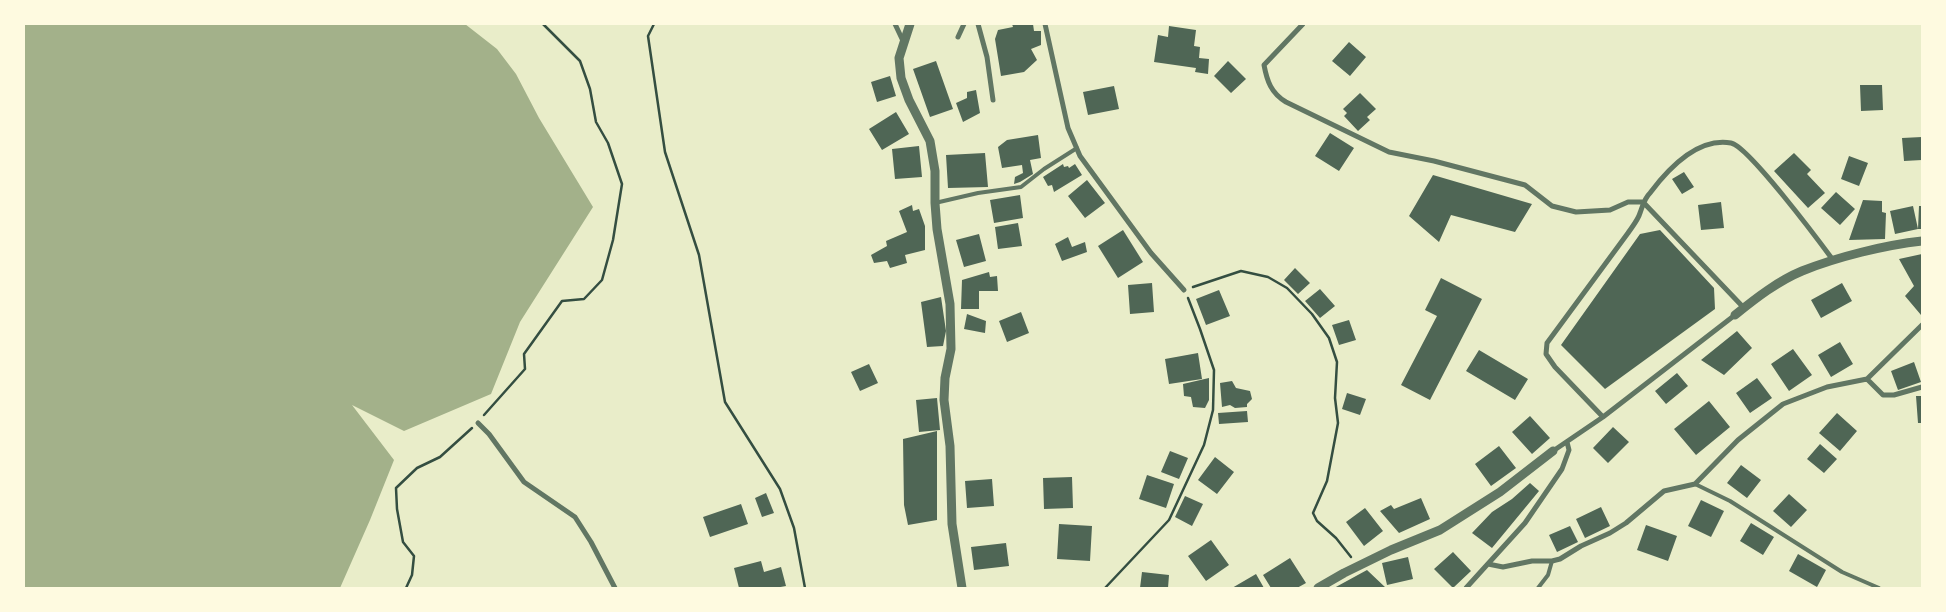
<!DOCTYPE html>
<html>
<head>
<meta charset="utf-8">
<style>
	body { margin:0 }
	#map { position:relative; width:1946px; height:612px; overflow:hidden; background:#e9edc9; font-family:Inter,sans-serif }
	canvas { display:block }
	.frame { position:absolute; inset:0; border:25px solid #fefae0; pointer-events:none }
</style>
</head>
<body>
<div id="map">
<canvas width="1946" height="612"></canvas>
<div class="frame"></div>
</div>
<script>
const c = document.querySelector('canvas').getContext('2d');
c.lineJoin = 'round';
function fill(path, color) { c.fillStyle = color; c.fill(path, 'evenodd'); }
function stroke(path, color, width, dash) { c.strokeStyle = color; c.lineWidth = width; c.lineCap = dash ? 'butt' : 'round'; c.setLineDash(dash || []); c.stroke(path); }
fill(new Path2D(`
	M24 24H465L497 49 516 74 539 118 593 207 520 322 491 394 404 431 352 405 394 460 370 520 340 588H24Z`), '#a3b18a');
fill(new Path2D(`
	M1012 24H1033L1034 31H1041V45L1031 49 1037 60 1024 72 1001 76 995 39 998 30 1013 27Z
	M1169 26 1196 30 1194 46 1200 47 1199 58 1209 59 1208 74 1195 72 1196 68 1154 62 1158 35 1168 37Z
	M1349 42 1366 57 1350 76 1332 61Z
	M936 61 953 109 930 117 913 69Z
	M1228 61 1246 79 1231 93 1214 76Z
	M890 76 896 96 877 102 871 82Z
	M1860 85H1882L1883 110 1861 111Z
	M1114 86 1119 109 1088 115 1083 92Z
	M976 90 980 113 963 122 956 103 967 98V92Z
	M1360 93 1376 109 1367 117 1370 120 1358 131 1344 116 1347 113 1343 109Z
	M896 112 909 134 882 150 869 129Z
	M1330 133 1354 148 1339 171 1315 156Z
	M1038 135 1041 158 1030 160 1033 174 1020 182 1014 184 1015 177 1023 173 1022 165 1002 168 998 147 1007 140Z
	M1922 137V160L1904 161 1902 138Z
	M919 146 922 177 895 179 892 149Z
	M985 153 988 187 948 188 946 155Z
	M1794 153 1811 170 1807 174 1825 193 1808 208 1774 171Z
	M1849 156 1868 163 1859 186 1841 179Z
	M1063 164 1064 167 1068 166 1069 168 1075 164 1082 175 1054 192 1052 185 1048 186 1043 177Z
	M1684 172 1694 187 1682 194 1672 179Z
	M1433 175 1532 204 1515 232 1451 215 1439 242 1409 216Z
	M1087 180 1105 203 1085 218 1068 196Z
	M1836 192 1855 209 1840 225 1821 208Z
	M1020 195 1023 218 994 223 990 200Z
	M1863 200 1882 201V212L1886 213 1885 239 1849 240Z
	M1721 202 1724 228 1701 230 1698 205Z
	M912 205 913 211 919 209 925 226V250L905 255 907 263 890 268 887 261 874 263 871 255 887 246 886 241 907 232 899 211Z
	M1913 206 1918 229 1895 234 1890 211Z
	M1919 206H1922V229H1918Z
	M1018 223 1022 246 998 249 995 227Z
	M1123 230 1143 262 1118 278 1098 246Z
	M1660 230 1714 288 1715 309 1605 389 1561 345 1640 234Z
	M979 234 986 261 964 267 956 240Z
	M1068 237 1072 247 1085 242 1087 252 1062 261 1055 244Z
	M1922 254V313L1921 315 1905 296 1914 286 1899 259Z
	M1295 268 1310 283 1298 294 1284 280Z
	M989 272 990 277 997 276 998 291H979V309H961L962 280Z
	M1441 278 1482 299 1430 400 1401 385 1437 316 1425 310Z
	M1152 283 1154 312 1130 314 1128 285Z
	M1842 283 1852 301 1821 318 1811 300Z
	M1320 289 1335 306 1320 318 1305 301Z
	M1219 290 1230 316 1206 325 1196 299Z
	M941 297 946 331 943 346 927 347 921 302Z
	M1021 312 1029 333 1007 342 999 321Z
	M967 314 986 321 985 333 964 329Z
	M1349 320 1356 340 1339 345 1332 325Z
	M1737 331 1752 348 1724 375 1701 360Z
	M1840 342 1853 364 1831 377 1818 355Z
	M1793 349 1812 375 1789 391 1771 364Z
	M1479 350 1528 379 1515 400 1466 371Z
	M1198 353 1202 379 1169 384 1165 359Z
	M1914 362 1921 382 1898 390 1891 371Z
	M869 364 878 383 860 391 851 372Z
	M1677 373 1688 386 1666 404 1655 391Z
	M1209 378V400L1205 408 1193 407 1191 397 1184 396 1183 384Z
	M1757 378 1772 398 1750 413 1736 393Z
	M1232 381 1236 388 1250 391 1252 399 1247 404V407L1235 408 1230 405 1222 407 1220 383Z
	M1347 393 1366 399 1360 415 1342 409Z
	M1916 396H1922V423H1918Z
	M937 398 940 430 919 432 916 400Z
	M1709 401 1730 427 1696 455 1674 429Z
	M1247 411 1248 422 1219 424 1218 413Z
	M1837 413 1857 431 1840 451 1819 433Z
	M1530 416 1550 438 1532 454 1512 432Z
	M1613 427 1629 442 1608 463 1593 448Z
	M937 431V520L908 525 904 505 903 439Z
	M1820 444 1837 459 1824 473 1807 459Z
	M1499 446 1516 468 1491 486 1475 464Z
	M1170 451 1188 458 1179 479 1161 472Z
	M1215 457 1234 472 1217 494 1198 480Z
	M1741 465 1761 480 1747 498 1727 483Z
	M1147 475 1174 484 1166 508 1139 499Z
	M1072 477 1073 508 1044 509 1043 478Z
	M992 479 994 506 967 508 965 481Z
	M1530 483 1539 491 1492 548 1472 533 1492 512 1512 499Z
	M766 493 774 513 762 517 755 498Z
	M1789 494 1807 510 1791 527 1773 511Z
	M1185 496 1203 504 1192 526 1175 517Z
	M1421 498 1430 519 1399 533 1380 511 1391 505 1394 509Z
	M1701 500 1724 511 1711 537 1688 526Z
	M741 504 748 524 710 537 703 517Z
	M1601 507 1610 526 1585 538 1576 519Z
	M1365 508 1383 531 1364 546 1346 522Z
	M1751 523 1774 537 1763 555 1740 541Z
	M1059 524 1092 526 1090 561 1057 559Z
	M1646 525 1677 536 1668 561 1637 550Z
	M1570 526 1578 542 1557 552 1549 535Z
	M1211 540 1229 565 1206 581 1188 556Z
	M1006 543 1009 566 974 570 971 547Z
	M1453 552 1471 571 1453 588 1434 569Z
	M1798 554 1826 570 1817 587 1789 571Z
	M1408 557 1413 579 1387 585 1382 563Z
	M1290 558 1306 583 1297 588H1271L1263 575Z
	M761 561 764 572 781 567 786 586 775 588H739L734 568Z
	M1367 570 1386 588H1334Z
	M1142 572 1169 575 1168 588H1140Z
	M1256 574 1264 588H1232Z`), '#4f6655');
stroke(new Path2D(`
	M654 24 648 36 665 152 699 255 725 402 780 489 794 528 805 588
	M1193 287 1241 271 1268 277 1287 288 1312 314 1329 338 1337 362 1335 398 1338 423 1327 481 1313 513 1317 521 1336 538 1351 557
	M484 415 525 369 524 354 562 301 584 299 602 280 613 240 622 184 608 143 596 122 590 89 580 61 543 24
	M406 588 412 575 414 556 403 542 397 509 396 488 417 468 440 457 472 428
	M1105 588 1169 520 1204 445 1213 410 1214 370 1200 329 1188 298`), '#344e41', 2.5);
stroke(new Path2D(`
	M935 203 978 193 1021 187 1044 169 1077 148
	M1695 484 1730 501 1842 572 1879 588
	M1538 588 1548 575 1552 561`), '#617663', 4);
stroke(new Path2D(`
	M895 24 904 43
	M978 24 987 57 993 100
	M1045 24 1068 128 1080 156 1151 253 1184 290
	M1303 24 1264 65C1267 81 1271 93 1286 102L1389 152 1434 161 1525 185 1552 206 1576 212 1610 210 1628 202H1643
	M958 37 964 24
	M1643 202 1744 308
	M1867 379 1883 395H1894L1922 387
	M1603 417 1555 367 1546 354 1547 343 1628 233C1632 227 1638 220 1640 213 1643 205 1644 199 1650 193 1668 169 1697 137 1731 143 1748 146 1819 241 1833 260
	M478 423 489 434 524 482 575 517 591 542 615 588
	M1553 451 1603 417 1735 315
	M1488 564 1503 567 1532 561H1552L1560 559 1581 546 1610 533 1626 523 1664 491 1695 484 1738 440 1783 404 1827 387 1867 379 1922 325
	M1466 588 1525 523 1562 469 1569 450 1567 442`), '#617663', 5);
stroke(new Path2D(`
	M910 24 899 58 901 78 909 100 930 141 935 171V203L937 229 950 304 951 349 945 378 944 400 950 446 952 524 962 588
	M1735 315C1756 298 1778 281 1802 271 1837 257 1885 245 1922 241
	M1318 588 1344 573 1391 550 1440 530 1500 492 1553 451`), '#617663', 9);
</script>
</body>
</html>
